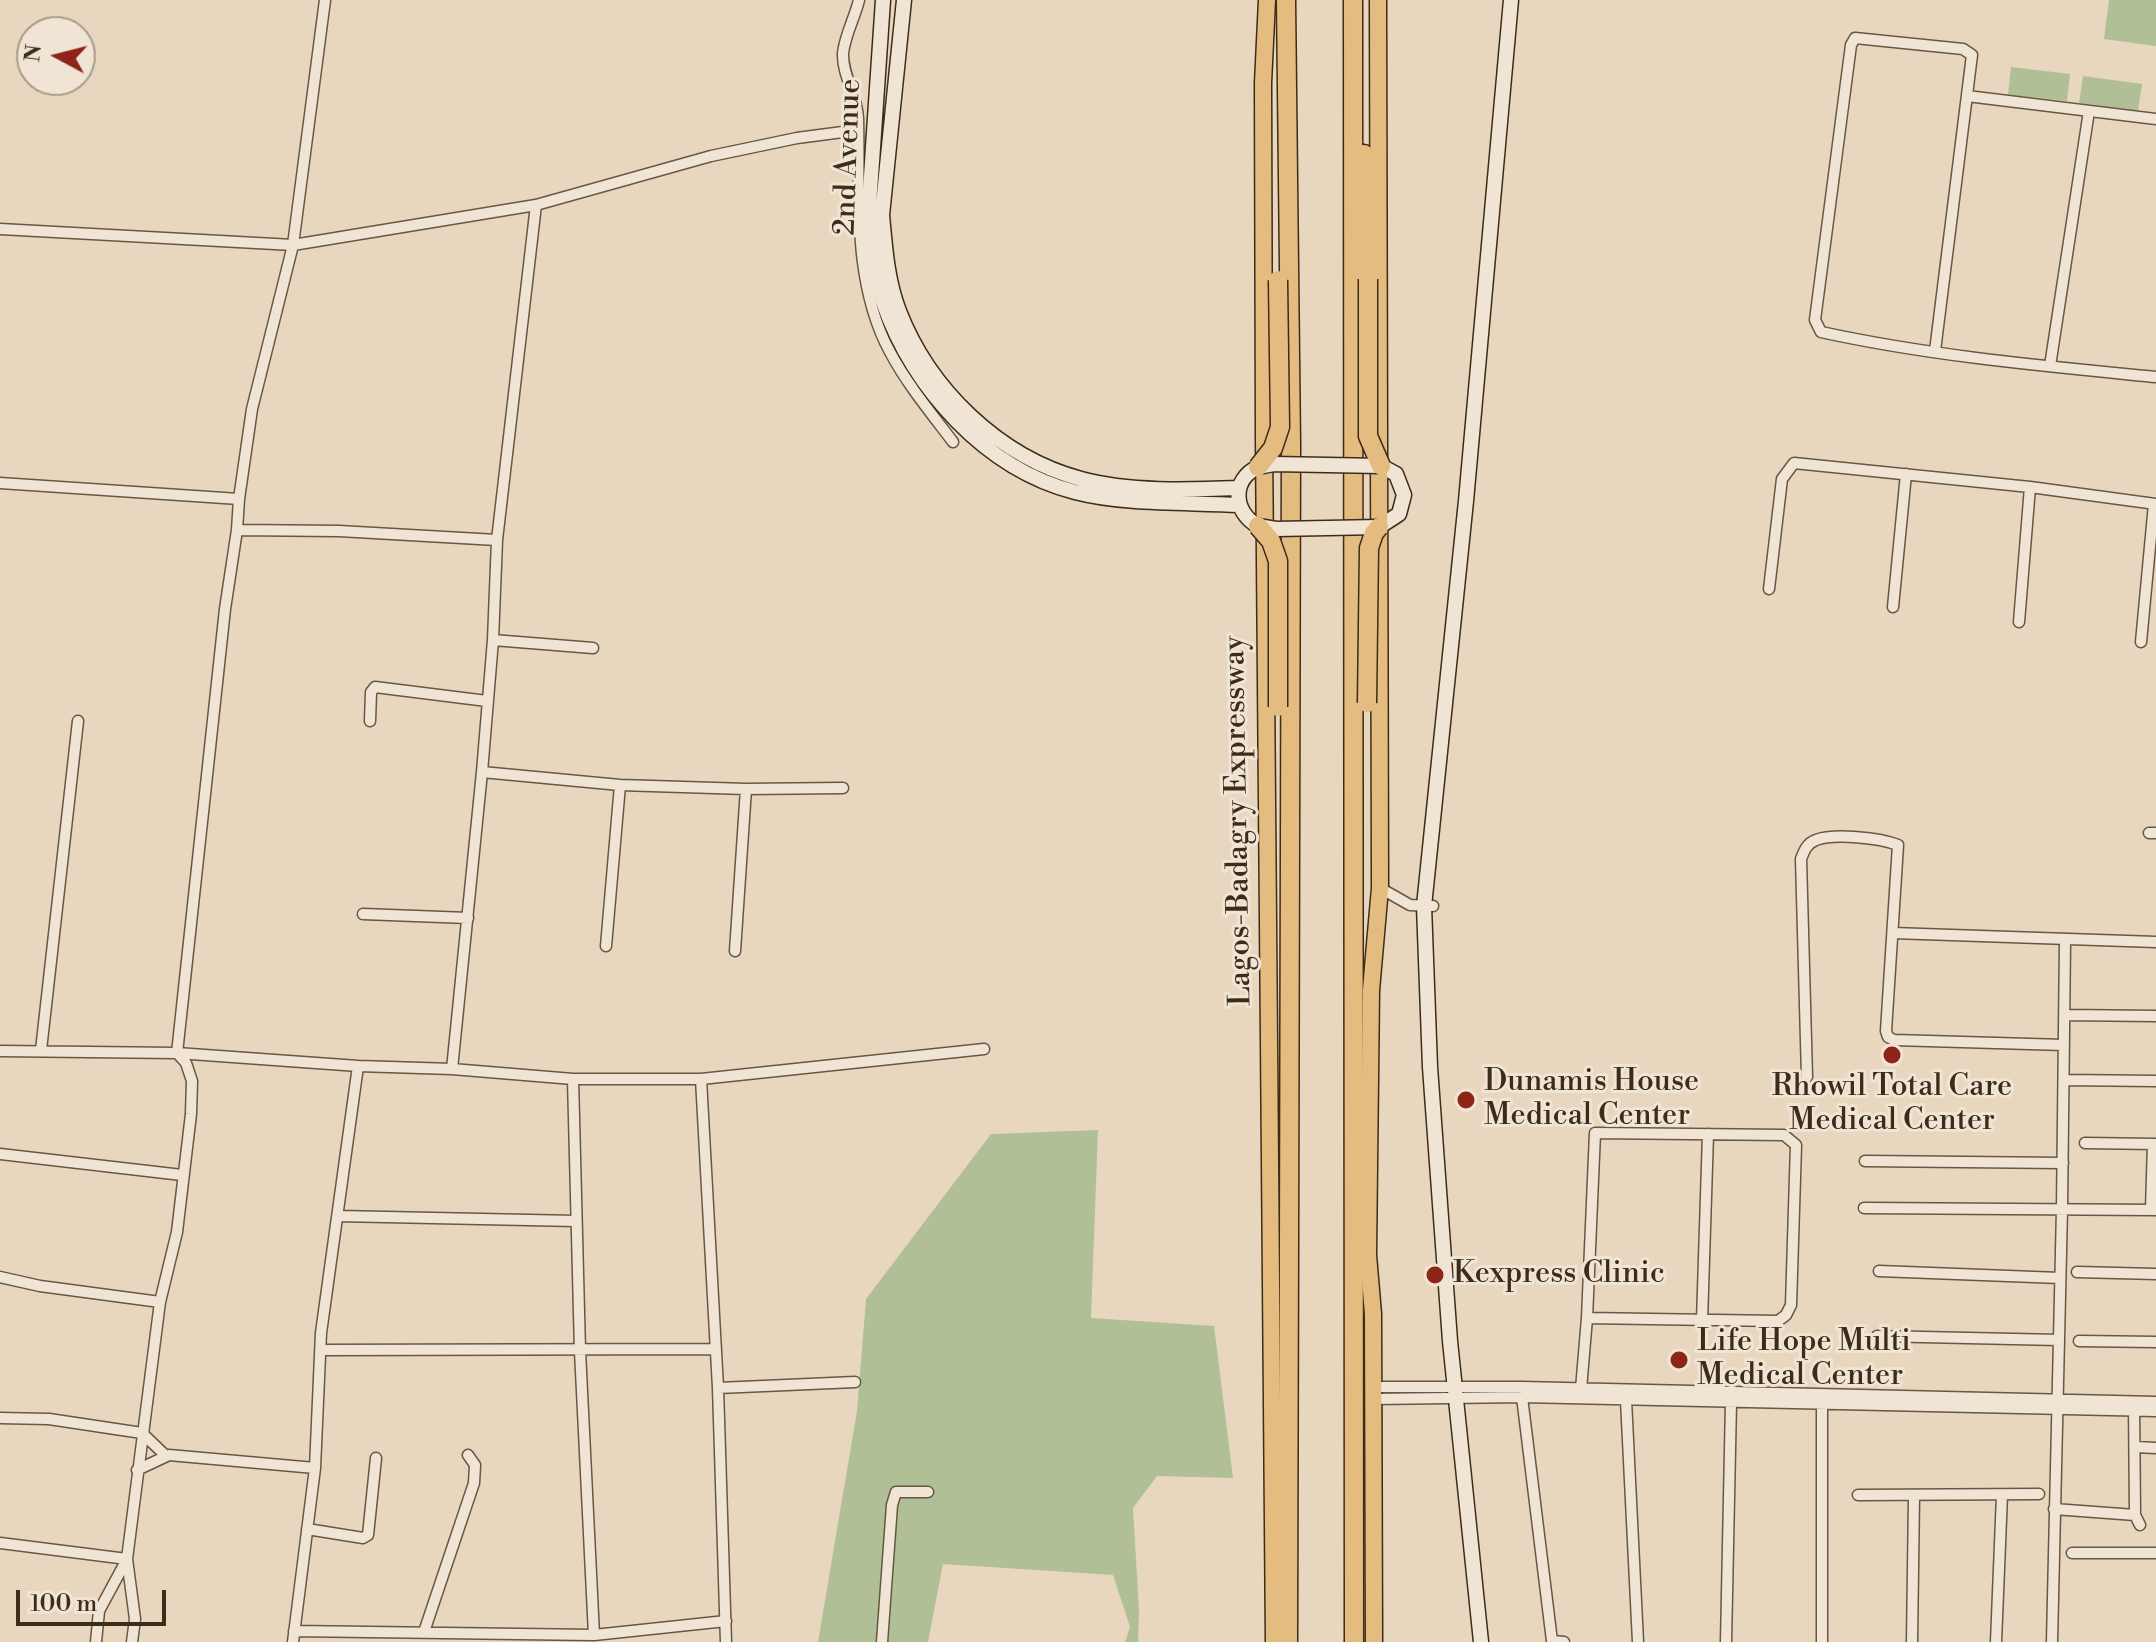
<!DOCTYPE html>
<html>
<head>
<meta charset="utf-8">
<style>
	body { margin:0 }
	#map { position:relative; width:2156px; height:1642px; overflow:hidden; background:#e8d7be; font-family:"Libre Bodoni",serif }
	canvas { display:block }
	.north { position:absolute; left:16px; top:16px; width:80px; height:80px; box-sizing:border-box; background:#f0e5d5; border:2px solid #a89b89; border-radius:50%; rotate:277deg; font-size:22px; font-weight:700; line-height:32px; text-align:center; color:#3d2c18 }
	.north::after { content:''; display:block; margin:auto; width:28px; height:36px; background:#8f2418; clip-path:polygon(50% 0,100% 100%,50% 72%,0 100%) }
	.scale { position:absolute; left:16px; top:1590px; width:150px; height:36px; box-sizing:border-box; border:4px solid #3d2c18; border-top:0; padding-left:10px; font-size:24px; line-height:28px; white-space:nowrap; color:#3d2c18; -webkit-text-stroke:6px #f0e5d5; paint-order:stroke }
</style>
</head>
<body>
<div id="map">
<canvas width="2156" height="1642"></canvas>
<div class="north">N</div>
<div class="scale">100 m</div>
</div>
<script>
const c = document.querySelector('canvas').getContext('2d');
c.lineJoin = 'round';
function fill(path, color) { c.fillStyle = color; c.fill(path, 'evenodd'); }
function stroke(path, color, width, dash) { c.strokeStyle = color; c.lineWidth = width; c.lineCap = dash ? 'butt' : 'round'; c.setLineDash(dash || []); c.stroke(path); }
function write(font, color, halo, rows, align = 'center') {
  c.font = font + ' "Libre Bodoni",serif'; c.lineWidth = 6; c.setLineDash([]); c.textBaseline = 'middle'; c.strokeStyle = halo; c.fillStyle = color; for (const [text, x, y, turn = 0] of rows) {
    c.save(); c.translate(x, y); c.rotate((+turn || 0) * Math.PI / 180); c.textAlign = isNaN(turn) ? turn : align; if (halo) c.strokeText(text, 0, 0); c.fillText(text, 0, 0); c.restore();
  }
}
fill(new Path2D(`
	M2109 0H2156V46L2104 39Z
	M2011 67 2070 74 2067 101 2008 95Z
	M2083 76 2142 84 2138 111 2079 103Z
	M1098 1130 1091 1318 1214 1326 1233 1478 1157 1476 1133 1508 1139 1611 1138 1642H1125L1130 1627 1113 1575 943 1564 928 1642H818L857 1411 866 1299 991 1134Z`), '#b0bf96');
const street = new Path2D(`
	M859 0C855 17 845 35 843 53 842 75 857 95 858 118 860 195 852 282 890 352 907 384 931 413 953 442
	M1967 96 2156 119
	M0 229 293 245 536 205 711 156 797 138 858 130
	M1935 351 1972 55 1963 49 1855 38 1851 45 1815 320 1821 332C1931 356 2044 366 2156 377
	M2050 366 2089 111
	M0 483 239 499
	M237 530 339 531 497 540
	M1769 589 1782 479 1794 463 2030 487 2156 504
	M1893 607 1906 474
	M2019 622 2030 487
	M493 640 593 648
	M2141 642 2154 504
	M370 721 371 692 375 687 487 701
	M482 772 493 640 497 540 536 205
	M2149 833H2156
	M1380 888 1410 905 1433 906
	M363 914 468 918
	M1893 933 2156 942
	M606 946 620 785
	M735 951 746 789
	M2065 1015 2156 1016
	M41 1050 78 721
	M0 1051 177 1053 358 1066
	M452 1069 482 772 620 785 746 789 843 788
	M1807 1077 1801 859C1804 851 1807 843 1816 840 1834 833 1880 838 1898 845L1886 1031 1888 1037 1894 1040 2064 1045
	M573 1079 580 1351 594 1635
	M701 1079 718 1388 726 1642
	M2065 1080 2156 1081
	M2085 1143 2156 1144
	M0 1154 182 1175
	M1865 1161 2063 1163
	M1864 1208 2156 1210
	M2151 1210 2153 1144
	M338 1216 576 1221
	M1879 1271 2060 1278
	M2077 1272 2156 1274
	M0 1277 40 1286 160 1302
	M1702 1321 1708 1134
	M1877 1336 2059 1340
	M2079 1341 2156 1342
	M322 1350 716 1349
	M1374 1387H1522L2156 1402
	M718 1388 855 1382
	M1581 1389 1587 1318 1595 1133 1784 1135 1796 1145 1791 1305 1786 1315 1778 1321 1587 1318
	M1522 1397 1552 1641 1564 1642
	M1374 1399 1522 1397 2156 1411
	M1626 1400 1638 1642
	M2134 1404 2135 1515 2140 1525
	M0 1418 49 1419 142 1433 165 1455
	M2135 1447 2156 1448
	M137 1470 169 1455 315 1468
	M1858 1495 2039 1494
	M2054 1509 2135 1515
	M307 1529 363 1538 368 1535 376 1458
	M0 1543 127 1559 99 1611 96 1642
	M2072 1553H2156
	M294 1631 594 1635 726 1621
	M424 1632 474 1483 475 1465 468 1455
	M132 1642 135 1619 127 1559 160 1302 177 1232 191 1114 192 1081 186 1063 177 1053 225 609 237 530 239 499 252 409 293 245 325 0
	M293 1642 315 1468 321 1333 358 1066 452 1069 573 1079H701L984 1049
	M882 1642 892 1505 896 1492H928
	M1726 1642 1731 1402
	M1822 1642V1404
	M1912 1642 1914 1496
	M1996 1642 2002 1495
	M2052 1642 2062 1209 2065 941`);
const secondary = new Path2D(`
	M883 0 869 206C869 238 872 271 883 302 913 388 985 469 1075 492 1125 505 1187 502 1239 505
	M904 0 882 215C885 247 887 280 899 311 929 389 999 457 1081 479 1128 492 1189 490 1239 488
	M1258 467C1231 480 1233 512 1258 526
	M1379 527 1399 514 1404 495 1396 474 1381 466
	M1481 1642 1450 1341 1430 1067 1424 906 1466 501 1511 0`);
const primary = new Path2D(`
	M1267 0 1263 83 1264 440 1274 1642
	M1374 1642 1373 1314 1368 1255 1371 990 1380 888 1378 0`);
const highway = new Path2D(`
	M1286 0 1291 444 1288 1642
	M1353 0 1354 1642
	M1364 154 1368 279`);
stroke(street, '#685742', 13);
stroke(secondary, '#3d2c18', 17);
stroke(primary, '#3d2c18', 19);
stroke(highway, '#3d2c18', 21);
stroke(street, '#f0e5d5', 10);
stroke(secondary, '#f0e5d5', 14);
stroke(primary, '#e4bc7f', 16);
stroke(highway, '#e4bc7f', 18);
const secondaryBridge = new Path2D(`
	M1258 467 1274 464 1381 466
	M1258 526 1276 529 1379 527`);
const highwayBridge = new Path2D(`
	M1368 279V436L1381 466
	M1258 467 1273 448 1280 427 1278 280
	M1258 526 1271 541 1278 561V707
	M1367 703 1369 548 1374 533 1379 527`);
stroke(secondaryBridge, '#3d2c18', 17, []);
stroke(highwayBridge, '#3d2c18', 21, []);
stroke(secondaryBridge, '#f0e5d5', 14);
stroke(highwayBridge, '#e4bc7f', 18);
for (const [x, y, r, color] of [
	[1892,1055,10,"#8f2418"],
	[1466,1100,10,"#8f2418"],
	[1435,1275,10,"#8f2418"],
	[1679,1360,10,"#8f2418"]
]) { const dot = new Path2D(); dot.arc(x, y, r, 0, 2 * Math.PI); c.fillStyle = color; c.fill(dot); stroke(dot, '#f0e5d5', 3); }
write('30px', '#3d2c18', '#f0e5d5', [
	["2nd Avenue",849,157,-88],
	["Lagos-Badagry Expressway",1239,821,-91]
]);
write('30px', '#3d2c18', '#f0e5d5', [
	["Dunamis House",1484,1083],
	["Medical Center",1484,1117],
	["Rhowil Total Care",1892,1088,"center"],
	["Medical Center",1892,1122,"center"],
	["Kexpress Clinic",1453,1275],
	["Life Hope Multi",1697,1343],
	["Medical Center",1697,1377]
], 'left');
</script>
</body>
</html>
